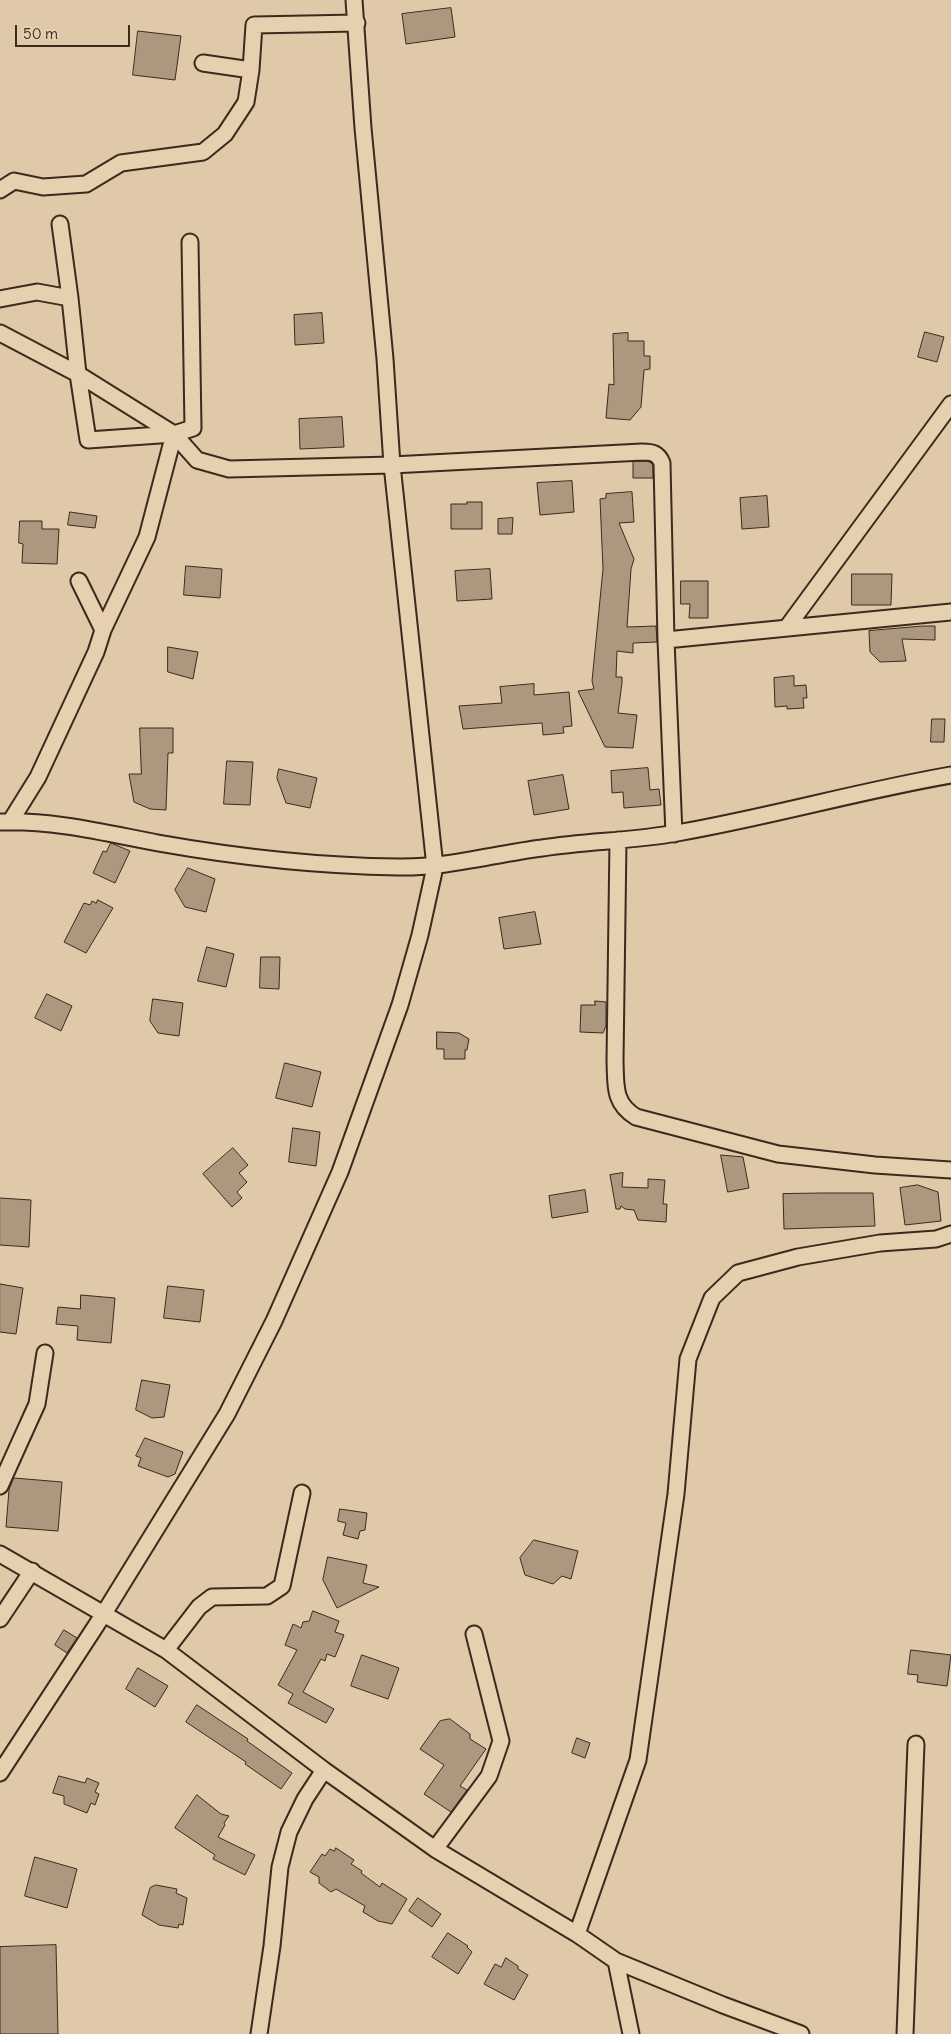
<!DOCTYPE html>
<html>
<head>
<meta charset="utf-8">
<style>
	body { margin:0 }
	#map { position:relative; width:951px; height:2034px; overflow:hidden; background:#dfc9a9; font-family:Delius,sans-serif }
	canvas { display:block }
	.scale { position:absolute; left:15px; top:25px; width:115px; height:22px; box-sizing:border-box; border:2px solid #3b2a1e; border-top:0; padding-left:6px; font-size:15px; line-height:18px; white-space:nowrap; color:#3b2a1e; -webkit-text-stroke:4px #e6d0af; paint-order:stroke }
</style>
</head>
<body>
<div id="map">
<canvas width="951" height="2034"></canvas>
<div class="scale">50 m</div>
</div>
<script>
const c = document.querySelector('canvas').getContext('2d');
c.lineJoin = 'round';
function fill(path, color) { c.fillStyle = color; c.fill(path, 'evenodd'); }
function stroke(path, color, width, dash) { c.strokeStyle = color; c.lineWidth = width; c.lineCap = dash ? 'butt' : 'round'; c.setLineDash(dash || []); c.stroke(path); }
const building = new Path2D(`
	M451 8 455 37 406 44 402 14Z
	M138 31 181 36 175 80 133 75Z
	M322 313 324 343 295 345 294 315Z
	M925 332 944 337 937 362 918 357Z
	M628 333V341H644V356H650V369L644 370 641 407 630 420 606 418 609 384 614 385 613 334Z
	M342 417 344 447 300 449 299 419Z
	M645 461 650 462 653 465V478H633V462Z
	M572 481 574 512 540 515 537 483Z
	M632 492 634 522 619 523 634 559 631 569 627 627 656 626 657 642 633 643V653L617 651 616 677H622V683L618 713 637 715 633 748 605 747 578 691 594 689 592 681 603 569 600 499 606 498V494Z
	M767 496 769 527 742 529 740 498Z
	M467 502H482V529H451V504H467Z
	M70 512 97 516 95 528 68 525Z
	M513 518 512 534H498V519Z
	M20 521H42V529H59L57 564 22 563 23 544 19 543Z
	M186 566 222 569 220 598 184 595Z
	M490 569 492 599 457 601 455 571Z
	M852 574H892L891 605H852Z
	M681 581H708V618H689L690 604H681Z
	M923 626H935V640L902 639 906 661 880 662 870 652 869 631Z
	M168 647 198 652 193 679 168 672Z
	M794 676V686L806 685 807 698H803L804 708 787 709V706L775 707 774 678Z
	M534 684V695L569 692 572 726 563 727 564 733 543 735 542 723 463 729 459 706 502 703 500 687Z
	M932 719H945L944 742H931Z
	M140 728H173V753H168L166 810 150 809 134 802 129 774H141Z
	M227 761 253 762 250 805 224 804Z
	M648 768 650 790 659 789 661 805 624 808 623 792 612 793 611 771Z
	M279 769 317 778 310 808 286 803 277 778Z
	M563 775 569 809 534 815 528 781Z
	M111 843 130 851 115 883 93 873 103 851 106 852Z
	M188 868 215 879 206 912 185 907 175 890Z
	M98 900 113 908 86 953 64 942 84 903 90 905 92 901 96 903Z
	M535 912 541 944 504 949 499 918Z
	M207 947 234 954 226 987 198 981Z
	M261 957H280L279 989 260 988Z
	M47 994 72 1006 61 1031 35 1018Z
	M153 999 183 1003 179 1036 158 1033 150 1021Z
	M595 1001 606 1002V1026L603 1033 580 1032 581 1005H595Z
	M437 1032 459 1033 469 1039 467 1050H465V1059H444V1049H437Z
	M285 1063 321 1072 312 1107 276 1098Z
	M293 1128 320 1132 316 1166 289 1162Z
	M233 1148 248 1165 239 1173 247 1182 237 1192 242 1198 232 1207 203 1174Z
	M721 1155 743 1157 749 1188 728 1192Z
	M623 1173 622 1187 648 1188V1179L665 1180 663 1204H667L666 1222 638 1220 634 1210 625 1209 621 1206 620 1209H616L610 1175Z
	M918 1185 938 1192 941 1221 905 1225 900 1188Z
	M585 1190 588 1212 552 1218 549 1196Z
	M821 1193H873L875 1226 784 1229 783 1194Z
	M0 1198 31 1200 29 1247 0 1245Z
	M0 1284 23 1288 16 1334 0 1332Z
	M168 1286 204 1290 200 1322 164 1318Z
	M81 1295 115 1298 111 1343 77 1340 78 1326 56 1324 58 1307 80 1309Z
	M142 1380 170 1385 164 1417 152 1418 136 1410Z
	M145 1438 183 1452 175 1474 168 1477 138 1466 141 1458 136 1456Z
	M14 1478 62 1482 58 1531 6 1527 9 1490Z
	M340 1509 367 1513 365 1530 360 1531 358 1539 343 1535 346 1523 338 1521Z
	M534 1540 578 1551 571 1579 562 1576 553 1584 525 1575 520 1558Z
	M328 1557 367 1565 363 1583 379 1587 337 1608 323 1580Z
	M313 1611 339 1621 335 1632 344 1635 335 1657 327 1654 325 1661 321 1659 303 1692 334 1709 326 1723 288 1703 293 1694 278 1685 297 1650 285 1645 293 1624 301 1628 303 1622 309 1621Z
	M64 1630 77 1638 67 1653 55 1645Z
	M911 1650 951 1655 947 1686 917 1682 918 1675 908 1674Z
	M362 1655 399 1668 388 1699 351 1686Z
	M138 1668 168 1686 155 1707 126 1689Z
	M197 1705 248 1739 247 1741 292 1773 281 1789 245 1764 246 1762 186 1722Z
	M450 1719 470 1734V1739L486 1749 460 1786 467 1790 451 1812 424 1794 444 1765 420 1749 440 1721Z
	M577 1738 590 1743 585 1758 572 1753Z
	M59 1776 85 1783 87 1778 99 1783 95 1792 99 1794 95 1805 91 1803 87 1813 64 1804V1796L53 1793Z
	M197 1795 221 1814 229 1816 224 1823 225 1825 218 1837 255 1855 245 1875 213 1859 215 1855 175 1828Z
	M336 1848 354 1860 351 1864 362 1871 361 1873 380 1887 382 1883 407 1899 392 1924 378 1921 363 1912 365 1906 336 1889 331 1892 319 1883V1877L310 1872 322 1854 325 1856 330 1849 334 1851Z
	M35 1857 77 1869 67 1908 25 1896Z
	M156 1885 177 1889 176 1893 187 1898 183 1925 179 1924 178 1928 159 1925 142 1915 150 1888Z
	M418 1898 441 1914 432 1927 409 1911Z
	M448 1933 468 1946 467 1947 472 1952 458 1974 432 1957Z
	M56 1945 58 2034H0V1947Z
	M506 1958 518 1966V1969L528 1975 514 2000 484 1984 495 1964 501 1967Z`);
fill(building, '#ac987e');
stroke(building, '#3b2a1e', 1);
const minor = new Path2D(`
	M203 63 251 70 254 25 357 23
	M0 190 14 181 43 187 86 184 121 163 203 152 225 134 246 102 251 70
	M70 298 78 374 88 440 174 434 193 428 190 242
	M0 299 37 292 70 298 60 224
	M0 333 78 374 174 434 147 537 103 630
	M174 434 197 460 229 469 392 465 642 452C652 452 658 453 662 463L666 640 674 834
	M788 626 951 404
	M666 640 951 612
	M0 822C54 820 105 833 158 843 237 857 318 866 398 867 447 868 494 854 542 848 587 841 632 841 677 833 769 817 859 791 951 775
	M10 822 38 777 96 652 103 630 79 581
	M618 840 615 1061C616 1085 613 1103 636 1117L778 1154 875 1165 951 1170
	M0 1486 37 1404 45 1353
	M0 1554 166 1650 324 1770 435 1849 577 1934 616 1961 723 2005 801 2034
	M0 1619 32 1571
	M166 1650 199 1607 212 1597 267 1596 282 1586 302 1493
	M0 1773 103 1615 227 1414 274 1321 340 1172 400 1005 420 935 435 867 392 465 385 359 363 128 354 0
	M435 1849 489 1776 501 1741 474 1634
	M577 1934 638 1760 676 1494 688 1359 712 1298 738 1273 798 1257 880 1243 936 1239 951 1234
	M616 1961 631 2034
	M259 2034 272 1946 280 1867 289 1832 305 1799 324 1770
	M905 2034 916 1744`);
stroke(minor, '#3b2a1e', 19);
stroke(minor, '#e6d0af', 15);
</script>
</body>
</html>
